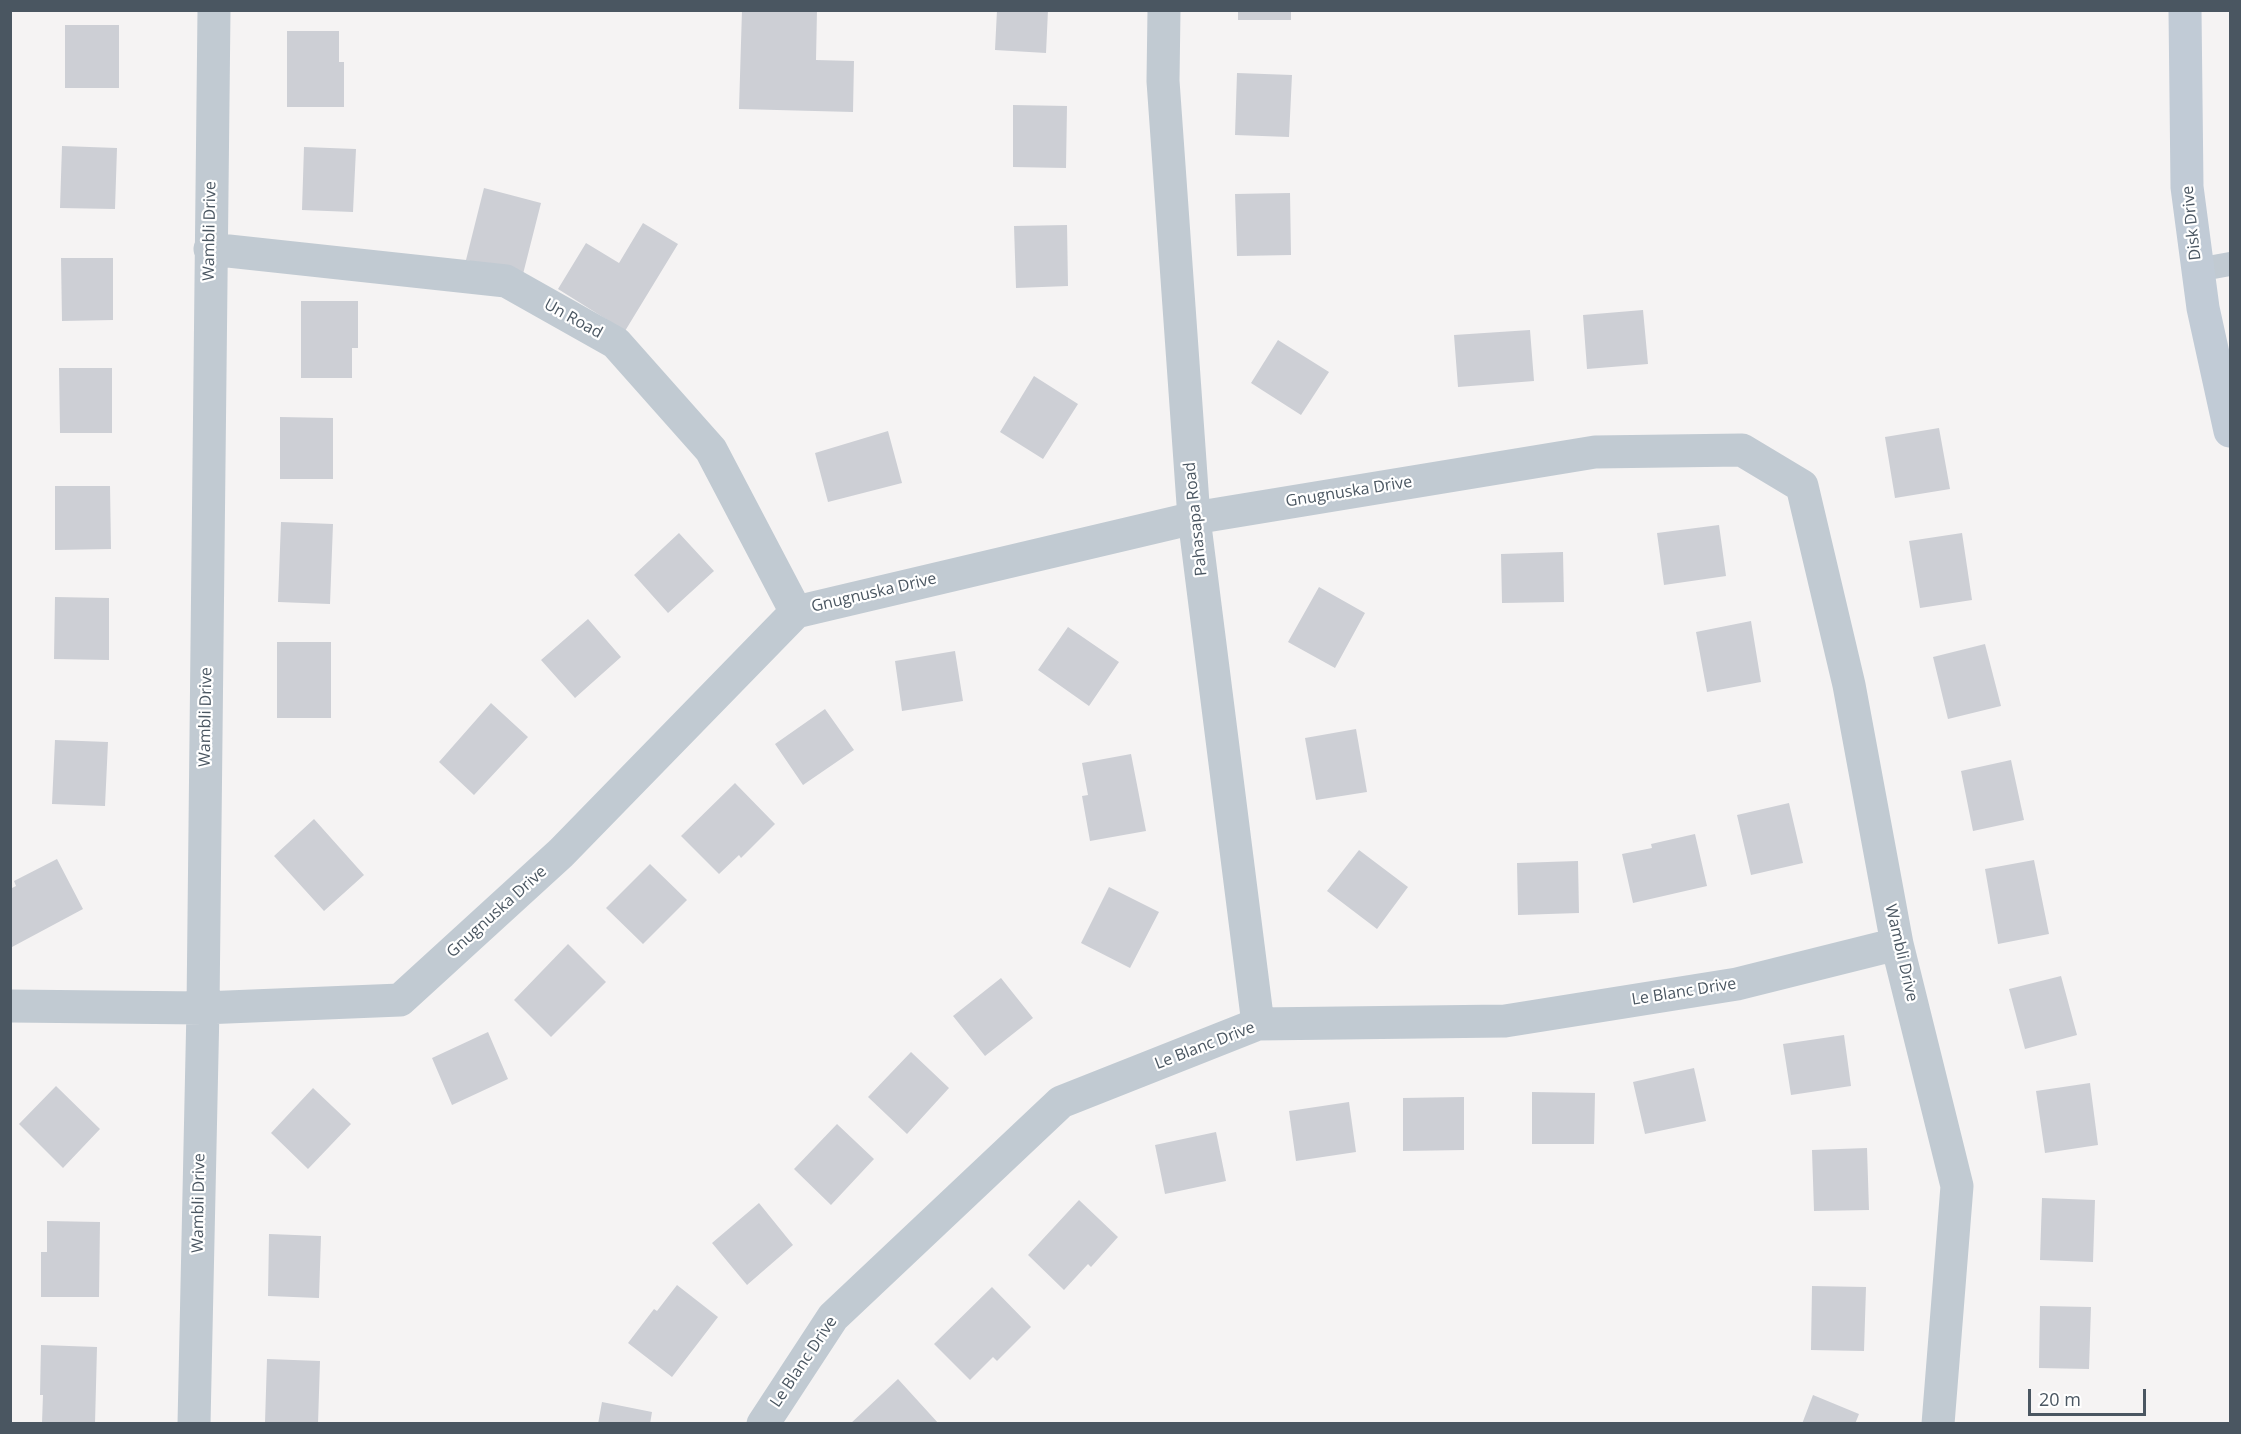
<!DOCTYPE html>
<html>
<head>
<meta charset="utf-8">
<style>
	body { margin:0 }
	#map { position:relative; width:2241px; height:1434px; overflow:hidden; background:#f5f3f3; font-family:"Open Sans",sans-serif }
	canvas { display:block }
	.frame { position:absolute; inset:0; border:12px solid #4a5661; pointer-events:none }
	.scale { position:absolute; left:2028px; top:1389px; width:118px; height:27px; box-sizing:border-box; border:3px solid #4a5661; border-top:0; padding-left:8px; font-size:18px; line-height:21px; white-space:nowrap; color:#4a5661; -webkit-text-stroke:4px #fff; paint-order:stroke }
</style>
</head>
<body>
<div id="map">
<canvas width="2241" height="1434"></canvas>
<div class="frame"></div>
<div class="scale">20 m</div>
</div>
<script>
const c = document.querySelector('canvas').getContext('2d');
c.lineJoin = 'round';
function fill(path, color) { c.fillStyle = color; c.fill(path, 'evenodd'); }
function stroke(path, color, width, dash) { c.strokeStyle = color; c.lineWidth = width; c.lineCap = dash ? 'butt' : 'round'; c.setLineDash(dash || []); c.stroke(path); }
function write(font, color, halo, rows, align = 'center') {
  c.font = font + ' "Open Sans",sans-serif'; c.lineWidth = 4.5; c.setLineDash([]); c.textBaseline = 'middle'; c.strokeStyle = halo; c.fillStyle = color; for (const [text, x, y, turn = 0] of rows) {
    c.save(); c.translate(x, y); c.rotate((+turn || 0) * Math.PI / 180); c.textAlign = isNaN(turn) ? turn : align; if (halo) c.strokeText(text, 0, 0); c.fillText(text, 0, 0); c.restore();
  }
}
fill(new Path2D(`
	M742 10H817L816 60 854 61 853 112 739 109Z
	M997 10H1048L1046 53 995 50Z
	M1238 10H1291V20H1238Z
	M65 25H119V88H65Z
	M287 31H339V62H344V107H287Z
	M1237 73 1292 75 1289 137 1235 135Z
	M1013 105 1067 106 1066 168 1013 167Z
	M62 146 117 148 115 209 60 208Z
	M304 147 356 149 353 212 302 210Z
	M484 188 541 203 523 274 466 260Z
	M1290 193 1291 255 1237 256 1235 194Z
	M643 223 678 244 625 331 558 289 586 243 619 263Z
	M1067 225 1068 286 1016 288 1014 226Z
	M61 258H113V320L62 321Z
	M301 301H358V348H352V378H301Z
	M1643 310 1648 364 1587 369 1583 315Z
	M1530 330 1534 381 1458 387 1454 335Z
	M1278 340 1329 372 1301 415 1251 383Z
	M59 368H112V433H60Z
	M1034 376 1078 404 1043 459 1000 432Z
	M280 417 333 418V479H280Z
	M1939 428 1950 489 1895 498 1885 437Z
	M888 431 902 483 828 502 815 453Z
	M55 486H110L111 549 55 550Z
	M281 522 333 524 330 604 278 602Z
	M1719 525 1726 576 1664 585 1657 533Z
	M679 533 714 571 668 613 634 575Z
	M1962 533 1972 600 1920 608 1909 541Z
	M1563 552 1564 602 1502 603 1501 554Z
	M1319 587 1365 613 1335 668 1288 642Z
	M55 597 109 598V660L54 659Z
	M588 619 621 657 575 698 541 660Z
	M1751 621 1761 682 1707 692 1696 632Z
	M1068 627 1119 662 1089 706 1038 670Z
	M277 642H331V718H277Z
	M1985 644 2001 706 1948 719 1933 657Z
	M955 651 963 701 902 711 895 661Z
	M491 703 528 737 474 795 439 762Z
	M825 709 854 750 803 785 775 744Z
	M1356 729 1367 792 1316 800 1305 738Z
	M55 740 108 742 105 806 52 804Z
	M1131 754 1146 831 1090 841 1082 796 1088 795 1082 763Z
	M2011 760 2024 820 1973 831 1961 771Z
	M735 783 775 824 741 858 739 855 719 874 681 836Z
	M1789 803 1803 863 1751 875 1737 815Z
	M314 819 364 875 324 911 274 856Z
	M1695 834 1707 886 1633 903 1622 854 1652 848 1651 844Z
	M1359 850 1408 887 1377 929 1327 891Z
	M57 859 83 909 12 947 10 889 16 886 14 881Z
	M2034 860 2049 934 1998 944 1985 869Z
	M1578 861 1579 913 1518 915 1517 863Z
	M650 864 687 900 643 944 606 908Z
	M1109 887 1159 912 1130 968 1081 943Z
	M568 944 606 982 551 1037 514 1000Z
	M2061 976 2077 1035 2025 1049 2009 989Z
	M1001 978 1033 1018 985 1056 953 1016Z
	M488 1032 508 1079 452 1105 432 1058Z
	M1844 1035 1851 1086 1791 1095 1783 1044Z
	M911 1052 949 1088 907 1134 868 1097Z
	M1694 1068 1706 1121 1645 1134 1633 1082Z
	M2090 1083 2098 1145 2045 1153 2036 1091Z
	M56 1086 100 1129 63 1168 19 1124Z
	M313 1088 351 1124 308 1169 271 1133Z
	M1532 1092 1595 1093 1594 1144H1532Z
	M1464 1097V1150L1403 1151V1098Z
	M1349 1102 1356 1152 1296 1161 1289 1111Z
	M837 1124 874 1159 831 1205 794 1169Z
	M1216 1132 1226 1181 1165 1194 1155 1145Z
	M1867 1148 1869 1210 1814 1211 1812 1150Z
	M2042 1198 2095 1200 2093 1262 2040 1260Z
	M1079 1200 1118 1237 1091 1267 1088 1264 1064 1290 1028 1255Z
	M759 1203 793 1245 747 1285 712 1243Z
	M47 1221 100 1222 99 1297H41V1252H47Z
	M269 1234 321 1236 319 1298 268 1296Z
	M677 1285 718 1317 672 1377 628 1343 654 1309 657 1311Z
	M1812 1286 1866 1287 1864 1351 1811 1350Z
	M992 1287 1031 1327 997 1361 993 1357 970 1380 934 1344Z
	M2040 1306 2091 1307 2089 1369 2039 1368Z
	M41 1345 97 1347 95 1424 42 1423 43 1395H40Z
	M267 1359 320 1361 318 1424 265 1423Z
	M898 1379 939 1424H850Z
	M1813 1395 1859 1414 1855 1424H1802Z
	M602 1402 652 1412 650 1424H598Z`), '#cdcfd5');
stroke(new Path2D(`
	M2197 270 2230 264`), '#c1cad2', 24);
stroke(new Path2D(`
	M1164 10 1163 81 1194 518 1258 1024
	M210 249 506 281 616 343 711 450 796 612
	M10 1006 203 1008 400 1000 561 853 796 612 1194 518 1595 452 1742 450 1802 486 1849 685 1897 944 1957 1186 1938 1424
	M194 1424 203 1008 214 10
	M763 1424 833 1317 1061 1102 1258 1024 1505 1021 1737 984 1897 944`), '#c1cad2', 33);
stroke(new Path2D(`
	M2185 10 2187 187 2203 308 2230 431`), '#c1cbd6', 33);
write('16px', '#4a5661', '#fff', [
	["Disk Drive",2192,223,-96],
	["Wambli Drive",210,231,-89],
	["Un Road",573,319,29],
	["Gnugnuska Drive",1349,492,-9],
	["Pahasapa Road",1196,519,-96],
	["Gnugnuska Drive",874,593,-13],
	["Wambli Drive",206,717,-89],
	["Gnugnuska Drive",497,912,-42],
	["Wambli Drive",1901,953,77],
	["Le Blanc Drive",1684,992,-9],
	["Le Blanc Drive",1205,1046,-21],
	["Wambli Drive",199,1203,-89],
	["Le Blanc Drive",804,1362,-56]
]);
</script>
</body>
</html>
